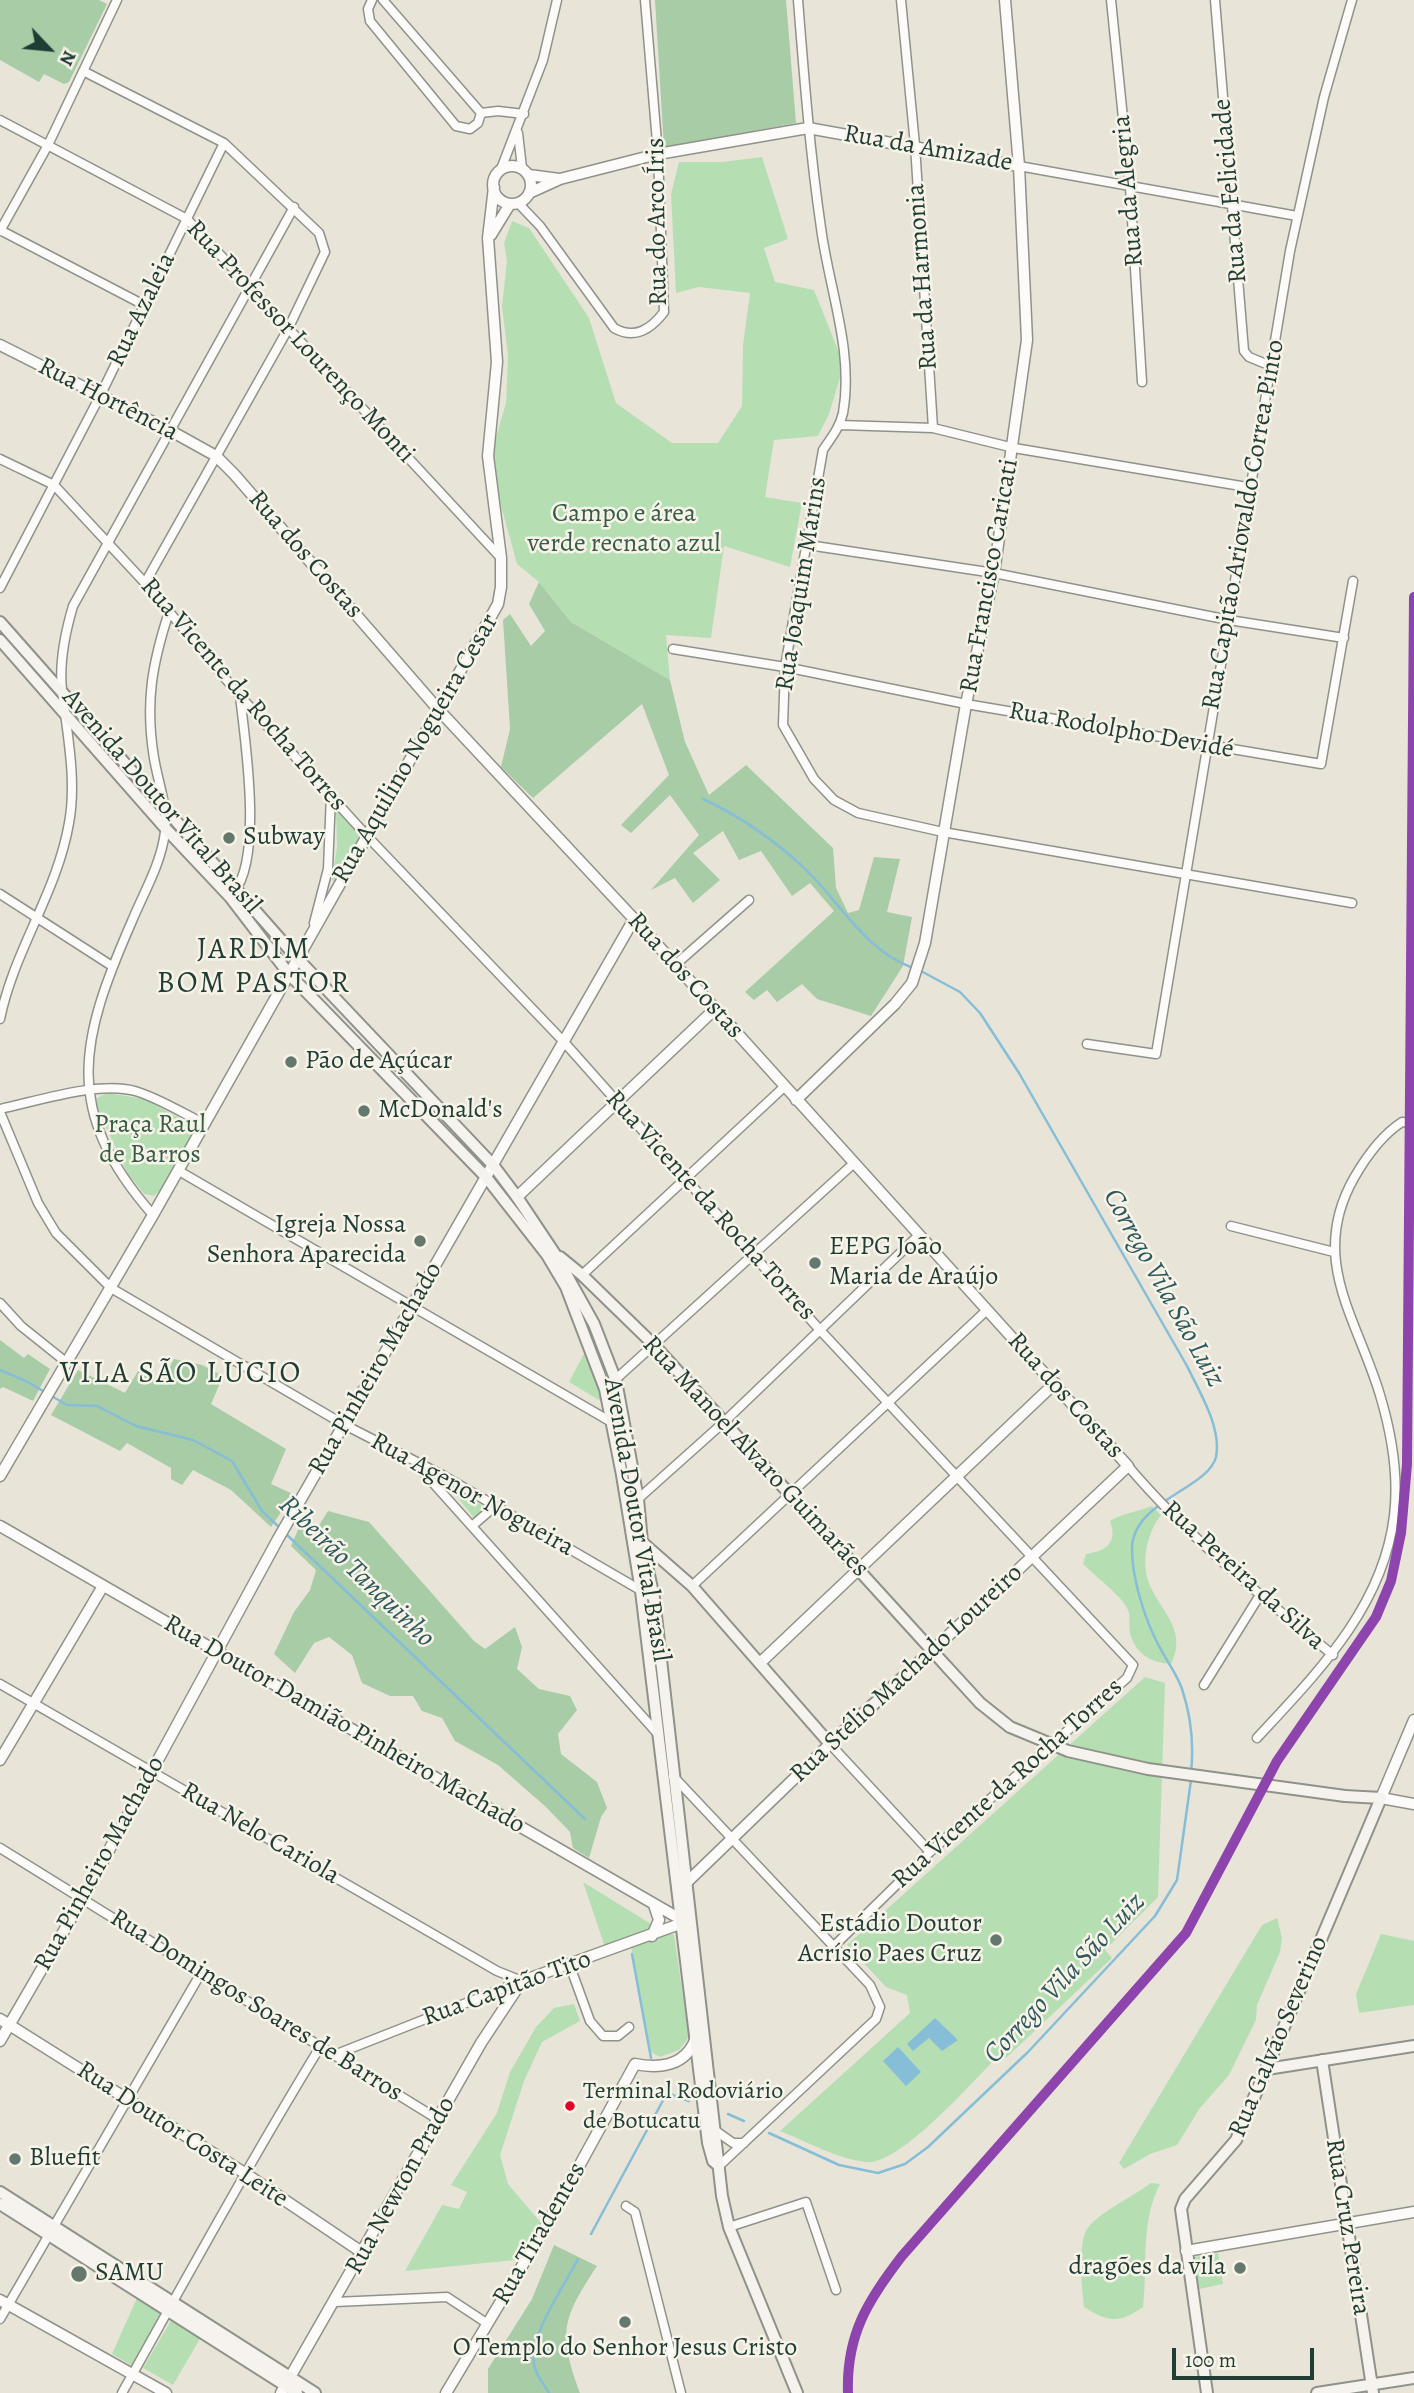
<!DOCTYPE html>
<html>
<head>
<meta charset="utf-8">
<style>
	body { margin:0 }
	#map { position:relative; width:1414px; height:2393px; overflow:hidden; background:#e8e5d8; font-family:Alegreya,serif }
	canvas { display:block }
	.north { position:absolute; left:14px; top:14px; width:70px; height:70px; -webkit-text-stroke:5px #f7f3e8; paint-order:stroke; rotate:116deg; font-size:19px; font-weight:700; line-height:28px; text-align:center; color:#1f3d34 }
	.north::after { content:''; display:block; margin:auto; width:24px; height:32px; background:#1f3d34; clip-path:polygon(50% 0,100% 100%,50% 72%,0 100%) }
	.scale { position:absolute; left:1172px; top:2348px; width:142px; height:32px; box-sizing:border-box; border:4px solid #1f3d34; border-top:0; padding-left:9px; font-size:21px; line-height:24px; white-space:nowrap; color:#1f3d34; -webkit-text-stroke:5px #f7f3e8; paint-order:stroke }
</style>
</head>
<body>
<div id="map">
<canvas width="1414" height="2393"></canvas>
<div class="north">N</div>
<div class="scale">100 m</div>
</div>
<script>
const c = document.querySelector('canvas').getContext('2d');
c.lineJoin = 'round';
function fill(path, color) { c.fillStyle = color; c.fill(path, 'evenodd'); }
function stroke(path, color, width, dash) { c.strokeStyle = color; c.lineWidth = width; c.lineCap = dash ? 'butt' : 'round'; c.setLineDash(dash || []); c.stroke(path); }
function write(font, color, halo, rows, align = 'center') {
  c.font = font + ' Alegreya,serif'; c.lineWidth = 5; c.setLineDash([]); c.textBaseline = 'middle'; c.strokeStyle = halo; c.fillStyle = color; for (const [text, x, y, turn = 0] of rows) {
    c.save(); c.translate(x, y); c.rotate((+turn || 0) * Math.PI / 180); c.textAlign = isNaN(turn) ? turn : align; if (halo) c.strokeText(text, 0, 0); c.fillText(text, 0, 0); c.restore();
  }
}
fill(new Path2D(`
	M762 157 788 239 764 248 775 282 814 290 844 365 829 414 818 436 774 440 765 497 802 503 790 567 724 546 711 638 666 635 670 680 571 622 539 582 517 564 489 462 506 403 508 356 502 306 507 261 504 243 512 221 529 228 589 318 616 403 672 443H718L742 406 743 345 750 293 699 287 676 293 671 194 679 162H722Z
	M336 809 361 836 336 883 332 880 337 847Z
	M107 1093 145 1099 197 1128 164 1186 154 1196 144 1194 128 1174 96 1106 97 1098Z
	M586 1350 604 1403 569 1382Z
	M448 1485 485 1507 474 1518Z
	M1152 1506 1161 1515C1146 1534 1140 1565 1151 1588 1164 1614 1187 1632 1171 1664 1152 1663 1135 1654 1130 1633 1128 1624 1132 1615 1126 1606 1118 1593 1095 1576 1083 1564L1086 1554C1106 1551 1118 1543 1110 1521 1122 1513 1138 1512 1152 1506Z
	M1145 1677 1165 1683 1158 1897 1105 1950 1112 1958 1006 2058 1001 2053C975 2079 900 2166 866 2162 837 2159 806 2141 780 2131L910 2013 907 1995 886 1987 847 1945Z
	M583 1882 656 1927 606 1950Z
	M1277 1918 1282 1938 1280 1952 1257 2005 1256 2020 1229 2075 1200 2108 1177 2145 1150 2154 1124 2169 1119 2163 1262 1925Z
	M670 1933 674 1935 689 2037 679 2050 660 2057 651 2052 631 1946Z
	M1381 1934 1414 1941V2005L1359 2013 1356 1994Z
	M574 2004 580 2021 542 2042 524 2081 500 2155 508 2184 541 2223 515 2260 405 2271 442 2205 459 2209 467 2192 451 2185 497 2113 510 2072 536 2027 554 2008Z
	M1151 2183 1160 2184C1140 2222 1148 2266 1143 2307 1119 2324 1108 2322 1084 2307 1082 2289 1078 2247 1086 2231 1093 2215 1136 2195 1151 2183Z
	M1218 2253 1223 2284 1199 2289 1195 2257Z
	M137 2298 162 2315 133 2366 112 2354Z
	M172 2319 201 2337 173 2385 143 2368Z`), '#b6deb3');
fill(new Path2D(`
	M0 0H99L107 4 69 82 64 84 44 74 39 82 0 60Z
	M655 0H786L796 123 664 148Z
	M539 582 571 622 670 680 685 742 709 795 746 765 833 848 836 888 848 913 859 910 874 857 900 859 887 912 912 917 903 966 871 1016 817 999 802 984 777 1002 767 990 754 1000 745 992 834 911 810 883 792 896 761 851 739 860 723 831 693 853 720 880 693 903 675 878 651 890 699 835 670 795 631 833 621 825 669 775 642 704 533 798 501 767 510 729 503 620 510 614 531 646 545 631 529 604Z
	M0 1340 24 1358 28 1354 50 1369 33 1401 3 1387 0 1389Z
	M174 1359 202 1365 223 1376 211 1404 286 1449 271 1484 293 1494 271 1527 231 1490 193 1470 182 1485 171 1479V1468L127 1443 120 1451 51 1415 78 1370 125 1393 138 1371 162 1381Z
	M328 1511 369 1522 474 1641 485 1649 515 1627 522 1647 517 1669 539 1689 570 1696 577 1710 558 1734 561 1754 597 1782 607 1808 601 1817 589 1858 573 1848 570 1832 546 1807 498 1765 455 1741 442 1718 422 1711 413 1696H390L362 1683 352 1655 329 1637 314 1643 295 1673 274 1654 294 1612 310 1590 316 1570 291 1546 303 1518 318 1527Z
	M554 2245 597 2266C562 2319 558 2332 580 2393H488V2369L532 2299Z`), '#a7cca6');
fill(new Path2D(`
	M935 2018 958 2040 942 2051 929 2038 913 2051 907 2044Z
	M898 2047 921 2072 906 2086 883 2061Z`), '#86bdd7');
stroke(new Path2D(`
	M703 799C742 817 782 845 812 876 845 910 867 951 913 968
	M919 970 960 992 980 1013 1019 1073 1187 1366C1199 1391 1222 1428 1216 1457 1208 1489 1132 1501 1132 1549 1132 1579 1145 1620 1159 1646 1166 1660 1177 1674 1182 1689 1191 1716 1194 1745 1191 1773
	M0 1370 26 1381 67 1405 97 1406 136 1426 193 1440 232 1461 262 1511 280 1528
	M285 1533 585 1819
	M632 1954 651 2058
	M728 2114 744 2121
	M769 2133 839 2165 878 2173 905 2164 928 2147 1028 2052 1155 1916 1177 1880 1191 1780
	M591 2234 667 2093 689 2101
	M549 2393C545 2386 538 2377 535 2369 526 2338 564 2287 578 2259`), '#86bdd7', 2.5);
const minor = new Path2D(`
	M372 0 368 9 370 21 456 126 470 129 478 123 481 113
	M383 0 481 113
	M798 0C804 76 810 153 821 228 829 289 854 351 843 413 840 427 831 438 823 450L785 667 783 725 814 779 834 800 858 813 943 832 1352 903
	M901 0 915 145 933 428
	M1111 0 1130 187 1142 382
	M1215 0 1244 351 1249 357 1271 366
	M83 71 224 143 319 233 325 252 288 329 145 583
	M481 113 498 111 524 114
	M0 120 187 219 501 558
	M518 133 522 168
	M1019 166 1297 216
	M501 169 543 60 557 0
	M518 203 540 226 614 328C635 340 651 329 664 312L658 154 645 0
	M0 230 144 305
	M0 231 48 145 117 0
	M840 425 933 428 1014 448 1253 488
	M0 459 54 485 145 583 240 696 367 836 564 1042 819 1329 1133 1665 1127 1678 930 1852 834 1946
	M808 545 994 573 1229 620 1344 638
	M0 588 101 394 224 143
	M673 649 785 667 966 704 1321 764 1353 581
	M234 892C263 857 245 740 240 696
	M0 894 112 966
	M314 923 328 869 331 795
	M675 965 749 900
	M0 1019C14 950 57 893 69 823 77 780 67 733 62 690 59 662 65 633 73 606L294 207
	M1087 1044 1156 1054 1290 251 1324 97 1352 0
	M0 1109C38 1101 98 1081 135 1091 159 1098 182 1113 205 1124
	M0 1112 38 1203 56 1233 111 1288 343 1424 444 1476 654 1598
	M179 1171 613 1423
	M153 1215C61 1110 80 1040 132 921 144 892 161 864 165 832 168 807 158 782 154 758 145 703 152 664 169 612
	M1231 1226 1334 1252
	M582 1275 784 1087
	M0 1303 21 1326 66 1362
	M605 1389 853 1164
	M417 1465 658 1734
	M1128 1466C1189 1538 1261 1596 1333 1655
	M638 1499 723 1423 919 1235
	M472 1526 494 1507
	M692 1586 987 1310
	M0 1684 497 1971 522 1981
	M1204 1685 1260 1595
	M1257 1738C1316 1674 1383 1608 1394 1516 1399 1475 1392 1435 1380 1395 1357 1318 1308 1259 1354 1178 1366 1157 1382 1135 1402 1122L1414 1123
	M830 1744 930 1852
	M673 1776 870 1985 880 2007 876 2019 719 2166
	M0 1848 439 2120
	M570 1966 590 2021 603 2036H618L629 2027
	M334 2055 522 1981
	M716 2131 733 2143H744
	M626 2206 635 2212 681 2393
	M729 2227 806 2202 836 2290
	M335 2302 447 2297 488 2324
	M0 2319 201 1973
	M122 2393C187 2277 251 2160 320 2047`);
const tertiary = new Path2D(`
	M493 185a19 19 0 1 1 38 0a19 19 0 1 1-38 0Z
	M529 175 559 179
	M529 193 560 179 658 154 808 128 1019 166
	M491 235 510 204
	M0 345 171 431 216 456 234 474 437 708 634 919 1128 1466 933 1650
	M796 1100 895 1004 912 983 925 943 966 704 994 573 1027 340 1019 166 1005 0
	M517 1197 715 1009
	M0 1476 153 1215 498 604 501 587V558L488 456 497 362 488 238 494 187
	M0 1526 675 1916 686 1915
	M761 1662 1055 1383
	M1414 1720 1381 1798 1414 1804
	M0 1760 103 1586
	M682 1887 830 1744
	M652 1936 659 1920 654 1905
	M0 2019 243 2172 363 2253
	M0 2041 83 1898 278 1539 634 919
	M1186 2251 1414 2212
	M0 2300 166 2393
	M281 2393 481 2043 522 1981 688 1921
	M446 2393 549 2221 635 2064C660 2069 686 2066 696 2038`);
const secondary = new Path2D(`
	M0 622 297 958 493 1165 517 1197 555 1254 594 1324 616 1381 638 1499 642 1542 654 1598 722 2196 729 2227 797 2393
	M0 640 166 829 230 897 289 974 486 1177 547 1255 566 1287 605 1389 622 1475 641 1591 708 2143 713 2161 719 2166
	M560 1257 582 1275 654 1345 947 1667
	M643 1543 692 1586 830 1744 933 1650
	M1322 2060 1373 2393
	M1267 2069 1414 2046
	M0 2192 315 2393
	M0 2204 297 2393
	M1207 2393 1181 2209 1185 2199 1236 2140 1381 1798 1345 1796
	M1317 2393 1414 2378`);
stroke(minor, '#8f928a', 11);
stroke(tertiary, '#8f928a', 13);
stroke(secondary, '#8f928a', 14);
stroke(minor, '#fcfbf9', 8);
stroke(tertiary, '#fcfbf9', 10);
stroke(secondary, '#f6f3ef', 10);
const secondaryBridge = new Path2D(`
	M947 1667 980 1703 1010 1727 1068 1751 1148 1769 1345 1796`);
stroke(secondaryBridge, '#8f928a', 14, []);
stroke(secondaryBridge, '#f6f3ef', 10);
stroke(new Path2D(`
	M848 2393C846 2335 868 2300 902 2256L1186 1933 1277 1761 1376 1617 1391 1581 1401 1533 1407 1464 1414 597`), '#8e44ad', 10);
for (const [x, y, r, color] of [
	[229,838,7,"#65786d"],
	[291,1062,7,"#65786d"],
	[364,1111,7,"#65786d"],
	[420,1241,7,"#65786d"],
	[815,1263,7,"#65786d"],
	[996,1940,7,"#65786d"],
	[570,2106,6,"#e4002b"],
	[15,2159,7,"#65786d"],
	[1240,2268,7,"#65786d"],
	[79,2274,9,"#65786d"],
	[625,2322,7,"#65786d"]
]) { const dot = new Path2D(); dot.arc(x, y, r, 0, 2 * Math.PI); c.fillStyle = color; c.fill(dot); stroke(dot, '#f7f3e8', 2.5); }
write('24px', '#1f3d34', '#f7f3e8', [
	["Terminal Rodoviário",583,2092],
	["de Botucatu",583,2122]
], 'left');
write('26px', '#1f3d34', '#f7f3e8', [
	["Rua da Amizade",928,149,10],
	["Rua da Alegria",1129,191,-95],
	["Rua da Felicidade",1231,191,-95],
	["Rua do Arco Íris",658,222,-91],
	["Rua da Harmonia",923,277,-94],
	["Rua Azaleia",142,310,-64],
	["Rua Professor Lourenço Monti",300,342,47],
	["Rua Hortência",108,400,27],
	["Rua Capitão Ariovaldo Correa Pinto",1244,525,-80],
	["Rua dos Costas",305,555,49],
	["Rua Francisco Caricati",990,576,-80],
	["Rua Joaquim Marins",802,584,-81],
	["Rua Vicente da Rocha Torres",243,695,49],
	["Rua Rodolpho Devidé",1121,731,10],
	["Rua Aquilino Nogueira Cesar",416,749,-60],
	["Avenida Doutor Vital Brasil",161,802,49],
	["Rua dos Costas",685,976,48],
	["Rua Vicente da Rocha Torres",710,1206,48],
	["Rua Pinheiro Machado",376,1369,-60],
	["Rua dos Costas",1065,1396,48],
	["Rua Manoel Alvaro Guimarães",755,1457,47],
	["Rua Agenor Nogueira",472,1495,29],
	["Avenida Doutor Vital Brasil",636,1520,80],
	["Rua Pereira da Silva",1243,1576,42],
	["Rua Stélio Machado Loureiro",907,1674,-43],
	["Rua Doutor Damião Pinheiro Machado",344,1725,30],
	["Rua Vicente da Rocha Torres",1008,1784,-42],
	["Rua Nelo Cariola",260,1834,30],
	["Rua Pinheiro Machado",100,1864,-61],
	["Rua Capitão Tito",507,1989,-20],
	["Rua Domingos Soares de Barros",256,2006,32],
	["Rua Galvão Severino",1279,2037,-67],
	["Rua Doutor Costa Leite",182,2135,33],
	["Rua Newton Prado",401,2186,-61],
	["Rua Cruz Pereira",1347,2227,81],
	["Rua Tiradentes",540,2234,-60]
]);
write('26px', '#355c47', '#f7f3e8', [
	["Campo e área",624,515],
	["verde recnato azul",624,545],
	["Praça Raul",150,1126],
	["de Barros",150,1156]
]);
write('26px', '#1f3d34', '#f7f3e8', [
	["Subway",243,838],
	["Pão de Açúcar",305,1062],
	["McDonald's",378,1111],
	["Igreja Nossa",406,1226,"right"],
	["Senhora Aparecida",406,1256,"right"],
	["EEPG João",829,1248],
	["Maria de Araújo",829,1278],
	["Estádio Doutor",982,1925,"right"],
	["Acrísio Paes Cruz",982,1955,"right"],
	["Bluefit",29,2159],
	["dragões da vila",1226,2268,"right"],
	["SAMU",95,2274],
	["O Templo do Senhor Jesus Cristo",625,2349,"center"]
], 'left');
write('italic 28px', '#2e595d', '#f7f3e8', [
	["Corrego Vila São Luiz",1163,1288,61],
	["Ribeirão Tanquinho",356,1572,44],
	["Corrego Vila São Luiz",1065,1979,-47]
]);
c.letterSpacing = '2px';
write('30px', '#1f3d34', '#f7f3e8', [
	["JARDIM",254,951],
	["BOM PASTOR",254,985],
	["VILA SÃO LUCIO",181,1375]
]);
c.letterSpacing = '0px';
</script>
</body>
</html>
